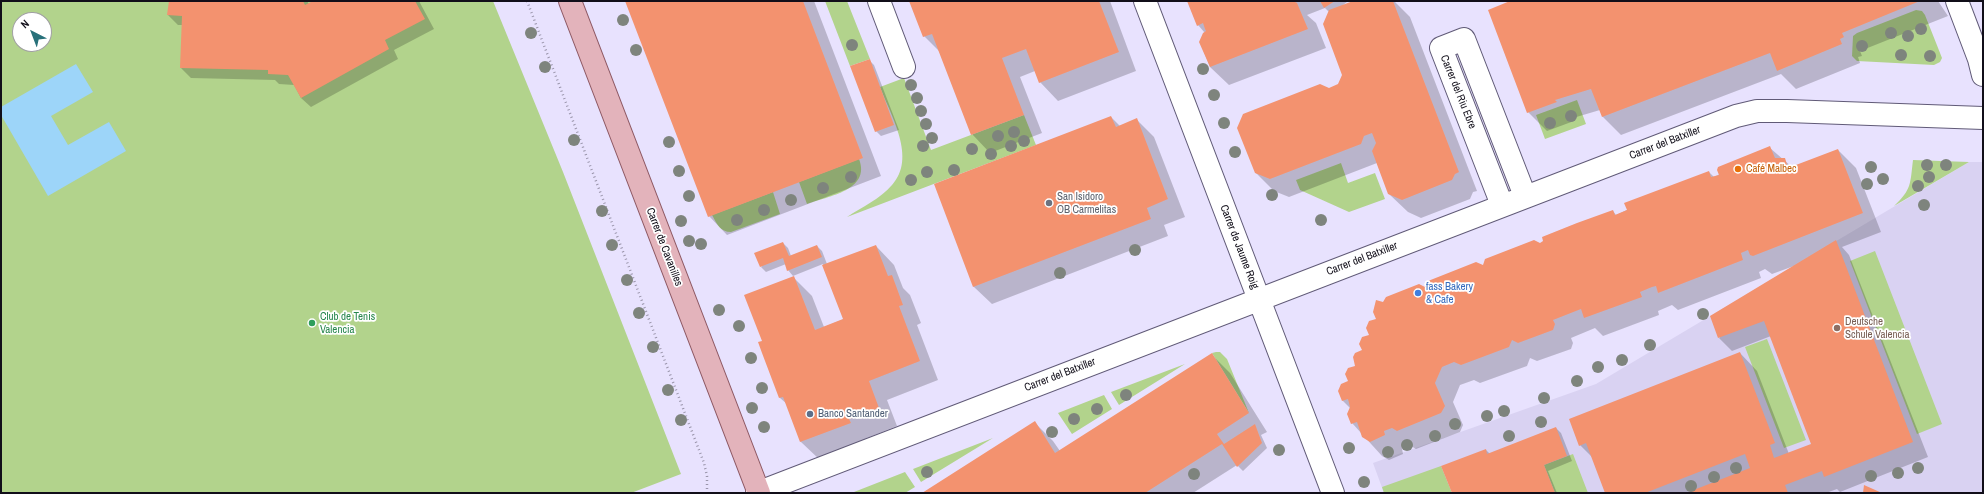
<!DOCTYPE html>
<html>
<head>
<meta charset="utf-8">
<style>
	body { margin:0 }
	#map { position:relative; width:1984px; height:494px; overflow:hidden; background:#e8e2fe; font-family:"Archivo Narrow",sans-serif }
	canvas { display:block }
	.frame { position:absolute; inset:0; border:2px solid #110e19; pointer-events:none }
	.north { position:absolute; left:12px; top:12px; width:40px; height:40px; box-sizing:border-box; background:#fff; border:1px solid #a09fa3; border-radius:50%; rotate:318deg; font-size:11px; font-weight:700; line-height:16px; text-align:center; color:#110e19 }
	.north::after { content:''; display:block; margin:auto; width:14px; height:18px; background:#28717a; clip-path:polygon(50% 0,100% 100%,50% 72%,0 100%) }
</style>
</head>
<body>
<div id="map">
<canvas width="1984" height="494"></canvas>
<div class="frame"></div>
<div class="north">N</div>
</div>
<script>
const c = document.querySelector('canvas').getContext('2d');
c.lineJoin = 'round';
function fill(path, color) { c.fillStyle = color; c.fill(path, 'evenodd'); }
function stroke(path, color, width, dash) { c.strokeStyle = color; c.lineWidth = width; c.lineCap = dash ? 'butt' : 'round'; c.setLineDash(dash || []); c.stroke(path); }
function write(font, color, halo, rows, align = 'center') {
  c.font = font + ' "Archivo Narrow",sans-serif'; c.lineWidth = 3.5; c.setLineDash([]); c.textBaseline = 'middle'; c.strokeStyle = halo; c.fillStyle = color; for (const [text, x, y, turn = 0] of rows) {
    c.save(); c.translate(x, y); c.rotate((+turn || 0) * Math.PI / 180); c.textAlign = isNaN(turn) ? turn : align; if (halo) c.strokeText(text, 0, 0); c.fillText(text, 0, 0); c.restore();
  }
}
fill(new Path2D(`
	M1969 162H1983V493H1384L1373 463 1596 384Z`), '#d9d2f2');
fill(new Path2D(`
	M1 1H493L563 172 681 474 631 493H1ZM20 20H44V44H20Z
	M825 1H847L870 59 850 66Z
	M1916 10 1922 11 1925 15 1942 58 1940 62 1934 65 1857 61 1852 56 1853 36 1857 33Z
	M904 78 931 150 1024 115 1036 145 847 217C862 207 880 199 892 185 917 158 891 116 880 87Z
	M1577 100 1586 124 1545 139 1536 115Z
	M859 159C871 190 829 196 807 204L799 182Z
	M1913 160 1969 162 1894 206C1912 189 1910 184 1913 160Z
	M1341 163 1348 183 1375 173 1385 199 1349 212 1300 190 1296 180Z
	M773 192 780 214 731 232C720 232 717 224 712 215Z
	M1875 251 1942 424 1917 434 1850 261Z
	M1767 339 1806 440 1784 448 1745 347Z
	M1216 352H1220L1227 359 1249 413 1212 353Z
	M1185 364 1119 405 1111 392Z
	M1104 395 1112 409 1072 434 1058 413Z
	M993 438 921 482 913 469Z
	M1573 454 1588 493H1555L1544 465Z
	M1441 466 1452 493H1384L1382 487Z
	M905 472 915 487 905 493 854 492Z`), '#b2d38c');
fill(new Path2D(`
	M76 64 93 92 51 116 68 145 109 122 126 151 48 196 1 115V107Z`), '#9dd5f9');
fill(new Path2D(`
	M170 1H307L309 4 315 1H419L434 29 394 50 398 59 311 107 301 98 294 85 279 84 275 80 191 78 181 68 183 25H178L168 15Z
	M626 1H814L881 176 727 235 709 216Z
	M910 1H1110L1136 71 1058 101 1040 82 1035 71 1020 77 1042 133 990 153 972 134 940 52 924 36Z
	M1188 1H1348L1342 6 1356 1H1394L1410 17 1477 191 1473 192 1470 199 1421 218 1408 212 1389 194 1377 163 1289 197 1274 191 1255 172 1328 89 1338 85 1343 75 1329 12 1325 8 1307 15 1316 23 1326 48 1229 85 1210 67 1200 42 1205 33 1198 25Z
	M1513 1H1938L1948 16 1860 51 1862 56 1858 57 1860 63 1796 89 1781 74 1621 135 1603 117 1600 110 1573 118 1574 121 1547 131 1528 112Z
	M869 60 874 65 899 130 881 136 876 131Z
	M1111 117 1120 126 1137 120 1154 137 1185 217 1164 225 1168 236 992 304 974 287 935 185Z
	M1770 148 1792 167 1838 150 1856 168 1881 232 1842 247 1849 255 1928 457 1840 492 1837 489 1826 493H1606L1593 458 1580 445 1740 353 1757 371 1789 454 1814 448 1771 336 1732 351 1719 338 1794 266 1772 274 1765 269 1759 272 1761 278 1678 310 1672 305 1658 311 1659 315 1603 336 1595 328 1571 338 1573 343 1571 349 1537 361 1530 358 1527 366 1480 383 1474 380 1460 385 1453 402 1463 425 1460 432 1416 449 1411 446 1402 449 1403 454 1389 460 1382 456 1352 423 1351 409 1343 401 1339 391 1349 382 1383 304 1540 244 1613 211 1616 215 1709 172 1714 177Z
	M783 243 788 248 791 256 817 246 822 251 827 264 876 246 894 265 903 288 910 295 921 323 917 325 938 380 887 400 897 426 867 438 869 442 820 460 801 442 787 404 780 398 763 341 793 277 812 296 824 327 844 319 823 264 793 276 788 270 786 264 766 272 761 267Z
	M1212 355 1230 373 1267 432 1261 435 1267 448 1243 471 1237 465 1193 493H923L1035 423 1053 441 1060 451Z
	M1556 428 1561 433 1572 461 1548 471 1557 493H1453L1486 450 1490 454Z`), '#0003');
fill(new Path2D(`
	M169 1H303L305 5 313 1H415L425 19 385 40 389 49 301 98 288 75 268 74V70L180 68 182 16 167 15Z
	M625 1H803L863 158 708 217Z
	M909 1H1099L1119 52 1039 83 1026 49 1002 58 1024 115 971 135 932 34 923 37Z
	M1187 1H1293L1297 3 1308 29 1210 67 1199 42 1203 33 1206 31 1205 29 1203 23 1197 26Z
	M1320 1H1335L1324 8Z
	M1353 1H1393L1459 172 1455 174 1452 180 1402 200 1388 194 1372 151 1376 143 1372 133 1364 136 1361 144 1270 179 1255 173 1237 128 1243 114 1320 84 1329 88 1338 84 1342 75 1323 24 1329 10Z
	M1510 1H1920L1842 33 1844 37 1840 39 1842 44 1777 71 1770 53 1602 117 1591 89 1555 100 1557 102 1527 113 1488 10Z
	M870 59 894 125 875 132 850 66Z
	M1111 116 1116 127 1137 118 1168 199 1147 208 1151 219 973 287 934 184Z
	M1770 146 1775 158H1785L1788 168 1838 149 1863 213 1753 256 1750 255 1748 250 1741 253 1743 260 1658 293 1656 286 1652 287 1640 292 1642 297 1584 318 1581 309 1553 320 1555 324 1553 330 1518 343 1512 340 1509 347 1461 365 1454 362 1442 367 1435 383 1445 406 1441 413 1397 431 1392 428 1384 431 1385 435 1370 442 1362 437 1357 422 1351 424 1347 414 1350 407 1348 399 1342 401 1338 391 1341 384 1348 381 1345 374 1348 368 1355 366 1353 357 1355 353 1362 350 1359 344 1362 337 1369 335 1366 328 1369 321 1376 319 1373 312 1376 300 1383 302 1386 297 1419 284 1425 287 1428 281 1476 262 1483 265 1485 259 1534 240 1540 243 1543 241 1542 237 1577 223 1613 210 1615 215 1627 210 1624 203 1709 171 1711 177 1719 175 1717 170 1718 167Z
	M1836 240 1913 442 1824 477 1822 471 1785 485 1788 493H1686L1750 468 1745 454 1645 493H1605L1586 443 1579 446 1569 419 1740 352 1775 443 1770 445 1774 458 1811 444 1764 321 1718 338 1710 316Z
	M783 242 789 256 817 245 822 257 787 271 783 258 760 267 754 253Z
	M876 245 888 276 892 275 903 305 899 306 920 361 869 381 879 408 849 419 851 423 800 442 783 397 779 398 762 353 758 342 762 341 744 295 794 276 815 330 843 319 822 265Z
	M1212 353 1249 413 1217 434 1224 444 1255 424 1262 443 1237 467 1222 444 1145 493H922L1035 421 1055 453Z
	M1556 427 1567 456 1544 465 1555 493H1452L1441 466 1486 449 1487 454Z
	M1864 485 1882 493H1863Z`), '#f3926f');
const minor = new Path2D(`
	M879 1 904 67
	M1145 1 1333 493
	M1957 1 1979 59 1983 75
	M1502 205 1441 48 1464 39 1525 196
	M757 493 1736 116 1757 111H1787L1983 118`);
const major = new Path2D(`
	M570 1 759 493`);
stroke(minor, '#605a77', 24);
stroke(major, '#8e5964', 24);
stroke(new Path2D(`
	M527 1 704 463 707 476V493`), '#9b96ac', 2.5, [1, 3]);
stroke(minor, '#fff', 22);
stroke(major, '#e3b3bb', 22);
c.fillStyle = '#7e847d';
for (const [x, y] of [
	[623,20],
	[1921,29],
	[531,33],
	[1891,33],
	[1908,36],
	[852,45],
	[1862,46],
	[636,50],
	[1901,55],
	[1930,56],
	[545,67],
	[1203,69],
	[911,85],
	[1214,95],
	[917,98],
	[921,111],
	[1571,116],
	[1224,123],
	[1550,123],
	[926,124],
	[1014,132],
	[998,136],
	[932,138],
	[574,140],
	[1024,141],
	[669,142],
	[923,146],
	[1011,146],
	[972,149],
	[1235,152],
	[991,154],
	[1927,165],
	[1946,165],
	[1871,167],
	[954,170],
	[679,171],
	[927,172],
	[851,177],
	[1929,177],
	[1883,179],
	[911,180],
	[1867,184],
	[1918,186],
	[823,188],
	[1272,195],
	[689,196],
	[791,200],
	[1924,205],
	[764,210],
	[602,211],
	[737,220],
	[1321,220],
	[681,221],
	[689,241],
	[701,244],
	[612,245],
	[1135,250],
	[1060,273],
	[627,280],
	[719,310],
	[639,313],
	[1703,314],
	[739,326],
	[1650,345],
	[653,347],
	[751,358],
	[1622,360],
	[1598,367],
	[1577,381],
	[762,388],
	[668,390],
	[1126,395],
	[1544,398],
	[752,408],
	[1097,409],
	[1504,411],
	[1487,416],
	[1074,419],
	[681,420],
	[1541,422],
	[1455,424],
	[764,427],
	[1052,432],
	[1435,436],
	[1509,436],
	[1407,445],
	[1349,448],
	[1279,450],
	[1388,452],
	[1736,468],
	[1918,468],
	[927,472],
	[1898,473],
	[1194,474],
	[1871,476],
	[1714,477],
	[1364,482],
	[1691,486]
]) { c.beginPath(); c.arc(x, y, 6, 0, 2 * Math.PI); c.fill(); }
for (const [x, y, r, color] of [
	[1738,169,4,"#e8710a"],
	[1049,203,4,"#6b7280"],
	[1418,293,4,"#3f7fe0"],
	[312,323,4,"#2e9e5b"],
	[1837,328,4,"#8d6e63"],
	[810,414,4,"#5c6f8a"]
]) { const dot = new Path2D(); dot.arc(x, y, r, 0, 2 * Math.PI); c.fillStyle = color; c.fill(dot); stroke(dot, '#fff', 1.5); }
write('11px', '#110e19', '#fff', [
	["Carrer del Riu Ebre",1458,92,68],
	["Carrer del Batxiller",1665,143,-21],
	["Carrer de Cavanilles",664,247,69],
	["Carrer de Jaume Roig",1239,247,69],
	["Carrer del Batxiller",1362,259,-21],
	["Carrer del Batxiller",1060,375,-21]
]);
write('11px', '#c56008', '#fff', [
	["Café Malbec",1746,169]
], 'left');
write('11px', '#5b616d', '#fff', [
	["San Isidoro",1057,197],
	["OB Carmelitas",1057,210]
], 'left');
write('11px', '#366cbe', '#fff', [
	["fass Bakery",1426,287],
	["& Cafe",1426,300]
], 'left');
write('11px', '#27864d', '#fff', [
	["Club de Tenis",320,317],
	["Valencia",320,330]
], 'left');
write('11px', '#785e54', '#fff', [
	["Deutsche",1845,322],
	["Schule Valencia",1845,335]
], 'left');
write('11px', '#4e5e75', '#fff', [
	["Banco Santander",818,414]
], 'left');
</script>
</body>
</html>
